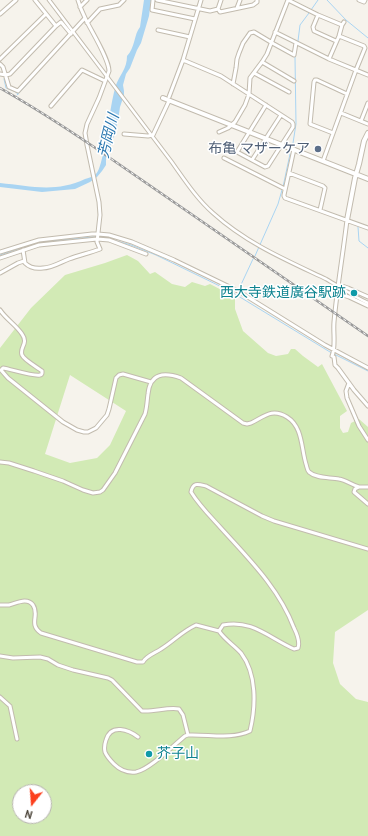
<!DOCTYPE html>
<html>
<head>
<meta charset="utf-8">
<style>
	body { margin:0 }
	#map { position:relative; width:368px; height:836px; overflow:hidden; background:#f6f3ec; font-family:"PT Sans",sans-serif }
	canvas { display:block }
	.north { position:absolute; left:12px; top:784px; width:40px; height:40px; box-sizing:border-box; background:#fff; border:1px solid #b7b4b0; border-radius:50%; rotate:197deg; font-size:11px; font-weight:700; line-height:16px; text-align:center; color:#4b4439 }
	.north::after { content:''; display:block; margin:auto; width:14px; height:18px; background:#fc3f1d; clip-path:polygon(50% 0,100% 100%,50% 72%,0 100%) }
</style>
</head>
<body>
<div id="map">
<canvas width="368" height="836"></canvas>
<div class="north">N</div>
</div>
<script>
const c = document.querySelector('canvas').getContext('2d');
c.lineJoin = 'round';
function fill(path, color) { c.fillStyle = color; c.fill(path, 'evenodd'); }
function stroke(path, color, width, dash) { c.strokeStyle = color; c.lineWidth = width; c.lineCap = dash ? 'butt' : 'round'; c.setLineDash(dash || []); c.stroke(path); }
function write(font, color, halo, rows, align = 'center') {
  c.font = font + ' "PT Sans","Noto Sans JP",sans-serif'; c.lineWidth = 3; c.setLineDash([]); c.textBaseline = 'middle'; c.strokeStyle = halo; c.fillStyle = color; for (const [text, x, y, turn = 0] of rows) {
    c.save(); c.translate(x, y); c.rotate((+turn || 0) * Math.PI / 180); c.textAlign = isNaN(turn) ? turn : align; if (halo) c.strokeText(text, 0, 0); c.fillText(text, 0, 0); c.restore();
  }
}
fill(new Path2D(`
	M127 255 138 261 150 274 155 272 172 284 185 287 192 282 205 286 210 284 235 297V309L243 331 268 353 276 356 288 354 291 349H295L303 356 318 367 322 364 347 411 340 416V428L343 433 348 432 351 423 359 419 368 427V610L335 632 333 663 340 684 356 699 368 702V836H0V348L31 308 65 275 105 263ZM70 375 126 411 110 445 97 458 70 463 45 454ZM20 792H44V816H20Z`), '#d2eab5');
fill(new Path2D(`
	M144 0H151L149 16 141 43 137 50 130 68 126 74 123 85 124 91V95L120 107 118 121 114 136 106 158V165L102 171 97 177 90 182 75 189 42 192 0 187V183C30 186 56 193 85 179 88 178 93 177 96 174 100 170 102 157 104 151L103 148C109 127 110 105 116 85 120 74 127 69 127 56 135 48 134 34 140 27Z`), '#a9d4f2');
stroke(new Path2D(`
	M327 0 346 20 368 38
	M311 10 318 0
	M298 41 300 25 309 13
	M4 79 6 88 14 91 18 94
	M17 95 30 81
	M293 143 296 124 295 57
	M283 187 290 154
	M358 227 359 241 368 248
	M0 255 39 242 93 237 106 238 131 245 156 255 230 291 330 352 368 371
	M255 256 278 204 282 190
	M239 289 253 259`), '#a9d4f2', 1);
const pedestrian = new Path2D(`
	M49 0 171 161C184 179 196 198 213 213 246 243 286 260 326 279 340 287 353 296 368 303`);
const minor = new Path2D(`
	M35 0 56 26 61 22 71 34
	M153 0 152 10 195 19
	M157 0 210 11 218 9 220 12 253 5 257 2V0
	M288 0 318 15 342 25
	M359 0 364 2 365 0
	M80 7 87 0
	M237 8 240 0
	M218 9 221 0
	M0 14 16 0
	M318 15 313 27 314 31 336 41
	M87 23 100 9 119 5 124 0
	M158 30 190 37
	M275 32 329 59 368 75
	M0 59 46 14
	M329 59 339 36 342 25 344 22
	M183 60 221 76 292 122 293 124V127L268 166 265 167 237 152 266 105
	M262 62 294 81
	M0 64 3 67 9 87 18 91 85 18
	M254 73 289 92
	M0 74 6 75 10 74 56 26
	M233 84 236 68 237 59 239 53 243 43 250 33 254 32 274 44 294 55 296 43
	M169 97 183 60 201 0
	M51 106 82 70 105 81
	M341 113 368 124
	M361 121 368 103
	M219 132 228 128 235 122 245 105 249 94 250 78 262 62 267 54 288 0
	M333 133 310 124 314 82 315 80H317L347 94
	M124 134 148 136 153 135 169 101
	M294 149 284 195V196L285 198 368 228
	M224 158 285 189
	M252 160 281 115
	M323 161 356 70 365 48 364 46 339 36
	M289 173 323 186 325 188 320 210
	M347 220C343 254 337 288 334 322 333 332 336 347 332 356L334 357 335 365 338 368 354 390 368 406
	M23 250 25 263C29 267 36 269 43 268 52 268 61 262 69 259 79 255 90 253 100 249L97 242 100 215 99 202 87 145 85 133 87 124 99 98 109 71C109 59 92 32 86 20 83 14 80 7 78 0
	M0 252 39 240 92 234H98L109 235 132 242 174 260 238 291 325 345 368 368
	M0 258 39 245 97 239 109 240 146 254
	M0 273 18 263 24 261
	M339 285 348 288 368 297
	M337 293 349 297 368 306
	M0 310C6 319 16 325 22 334 29 344 19 347 22 355 24 360 37 367 42 371V373C42 374 41 375 40 375 35 377 10 369 3 368L1 370 8 378 63 422 77 430 84 432H88L96 428 107 415 109 409 116 378 119 375 123 374 151 382
	M349 383 346 391 347 398 359 426 368 440
	M0 462 9 463 34 471 63 481 83 490 93 493 100 492 103 490 115 473 145 414C147 407 147 401 148 394 150 373 164 372 181 378L243 423 247 424 251 423C265 416 272 408 287 417 303 427 301 448 306 464 307 467 307 470 309 472 317 479 330 477 339 479 346 480 352 485 359 487 362 487 365 487 368 487
	M359 487 355 489 354 492 368 504
	M0 605C3 605 6 605 9 605 17 603 27 597 33 605 40 615 28 624 41 633L137 662H143C146 656 155 653 161 649 174 641 181 632 196 625L219 631C225 640 234 645 241 653 257 674 256 706 250 731 230 740 209 734 188 735L185 736C174 745 149 770 136 772 128 773 120 770 114 764 111 761 107 757 105 752 104 748 105 743 106 740 111 723 129 730 138 737
	M219 631 223 625C252 619 269 638 294 649L298 648C300 642 297 634 294 628 279 588 248 558 220 527 210 516 199 505 191 492 193 482 198 484 206 486L262 516 274 521 368 549
	M0 656 13 658 40 657 48 659 58 665 73 670 108 678 112 680 142 711C155 712 167 707 179 709L183 715 188 735
	M0 697 10 706 17 739`);
const tertiary = new Path2D(`
	M163 98 368 179
	M347 220 355 178 359 164 364 141 368 133`);
stroke(pedestrian, '#c2bbae', 4.5);
stroke(minor, '#c2bbae', 5);
stroke(tertiary, '#c2bbae', 6);
stroke(pedestrian, '#fff', 2.5);
stroke(minor, '#fff', 3);
stroke(tertiary, '#fff', 4);
const rail = new Path2D(`
	M0 88C32 106 63 126 94 147L368 336`);
stroke(rail, '#9a9a9a', 2.5);
stroke(rail, '#fff', 1, [3]);
for (const [x, y, r, color] of [
	[318,149,4,"#5c6f8a"],
	[354,293,4,"#0f9aa8"],
	[149,754,4,"#0f9aa8"]
]) { const dot = new Path2D(); dot.arc(x, y, r, 0, 2 * Math.PI); c.fillStyle = color; c.fill(dot); stroke(dot, '#fff', 1.5); }
write('14px', '#4e5e75', '#fff', [
	["布亀 マザーケア",310,149]
], 'right');
write('14px', '#0d838f', '#fff', [
	["西大寺鉄道廣谷駅跡",346,293],
	["芥子山",157,754,"left"]
], 'right');
write('italic 15px', '#2e7ab2', '#fff', [
	["芳岡川",109,136,-76]
]);
</script>
</body>
</html>
